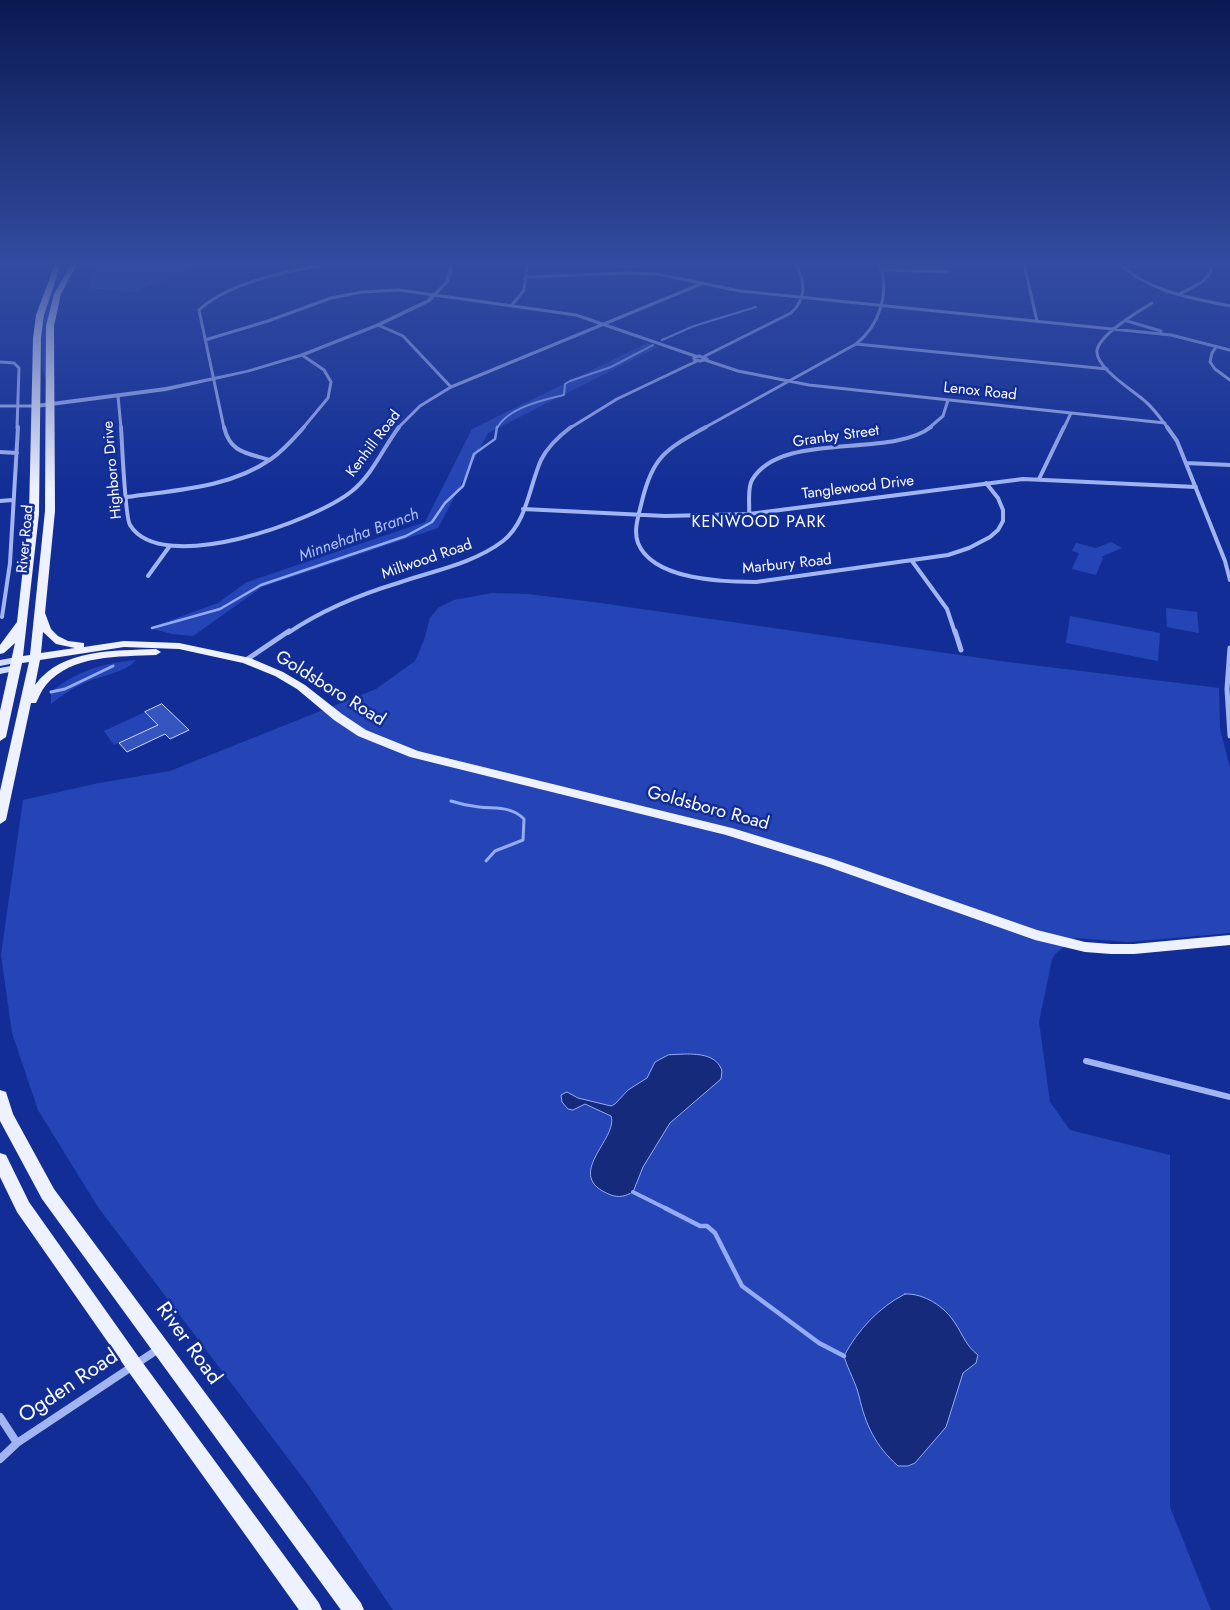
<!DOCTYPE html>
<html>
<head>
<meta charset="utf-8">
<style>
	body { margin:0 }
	canvas { display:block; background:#122e96 }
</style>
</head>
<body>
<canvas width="1230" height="1610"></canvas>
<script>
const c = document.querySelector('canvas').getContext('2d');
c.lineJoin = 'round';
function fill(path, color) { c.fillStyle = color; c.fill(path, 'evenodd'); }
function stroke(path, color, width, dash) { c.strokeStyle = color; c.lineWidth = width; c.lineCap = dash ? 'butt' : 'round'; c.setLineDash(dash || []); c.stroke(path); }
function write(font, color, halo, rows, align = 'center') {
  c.font = font + ' Jost,sans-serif'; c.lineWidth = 5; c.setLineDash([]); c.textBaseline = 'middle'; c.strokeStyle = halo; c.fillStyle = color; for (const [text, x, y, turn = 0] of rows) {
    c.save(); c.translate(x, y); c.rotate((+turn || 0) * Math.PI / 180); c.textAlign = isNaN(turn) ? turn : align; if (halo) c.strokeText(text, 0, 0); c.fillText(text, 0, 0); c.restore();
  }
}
fill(new Path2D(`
	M63 264H69C45 302 47 336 46 379 42 373 42 362 42 354 41 317 49 297 63 264Z
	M95 264H201V265L133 292 88 288Z
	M647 343 658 347 488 433 438 528 262 587 193 636 172 634 149 628 218 603 247 582 425 522 472 429Z
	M1111 542 1122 548 1101 557 1103 558 1096 575 1072 569 1079 553 1072 551 1076 543 1096 548Z
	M492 593 528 594 593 602 1008 662 1219 688 1220 729 1230 768V933L1128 942 1075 938 1055 954 1052 959 1039 1022 1050 1102 1070 1130 1170 1155V1507L1211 1610H393L309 1486 98 1207 38 1110 12 1033 1 955 23 800 99 783 170 771 376 689 415 661 424 640 430 618 438 608 454 600Z
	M1166 608 1197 612 1199 633 1167 627Z
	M1070 616 1160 633 1158 661 1066 643Z
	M136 660C125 673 102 675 87 682 74 687 62 695 51 704V692C77 671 103 663 136 660Z
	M145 712 158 725 114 745 104 731Z`), '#2545b6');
const water = new Path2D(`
	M685 1054C700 1054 717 1055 722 1071L721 1079 670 1123 643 1167 633 1192C626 1196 619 1198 611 1195 561 1176 619 1139 611 1116L585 1104 573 1110 568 1109 562 1102 561 1095 567 1092 578 1098 611 1106 615 1104 628 1090 647 1078 655 1062 668 1055Z
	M905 1294C924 1293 945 1307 955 1323 963 1335 966 1346 978 1355L976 1363 963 1373 946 1427 915 1463 908 1466H898C875 1445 866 1426 859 1396 856 1383 848 1370 844 1356 857 1331 879 1307 905 1294Z`);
fill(water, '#152a7a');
stroke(water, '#94acf6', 1);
stroke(new Path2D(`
	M662 340 694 326 756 307
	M497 428C508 408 542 400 564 395L565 384 570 381 611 367 653 345`), '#94acf6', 2);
stroke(new Path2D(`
	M152 628 220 609 261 585 406 536 432 522 445 503 463 486 474 454 495 439 497 427`), '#94acf6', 2.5);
stroke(new Path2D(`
	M51 692 65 689 113 666
	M451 801C460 804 469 806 479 807 496 809 511 806 524 819L523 840 495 851 486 861`), '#94acf6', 3);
stroke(new Path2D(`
	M633 1192 667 1209`), '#94acf6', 4);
stroke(new Path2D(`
	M665 1208 700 1226H707L715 1233 742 1286 819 1343 844 1356`), '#94acf6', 4.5);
const building = new Path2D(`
	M162 704 189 730 170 739 165 734 127 752 119 743 158 725 145 712Z`);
fill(building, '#3654bd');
stroke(building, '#cad6fd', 1);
stroke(new Path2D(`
	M1024 264 1037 321
	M1120 264C1149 292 1192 298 1230 306
	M883 270 948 272
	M527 277 628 273 657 274 740 291 1171 335 1230 350
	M1181 293C1195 286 1210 281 1213 264
	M1152 303C1139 311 1100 334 1097 350 1094 367 1134 391 1146 402 1154 409 1161 419 1168 428
	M512 305 524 290 527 264
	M1127 321 1161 331
	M378 325 403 336 451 387
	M205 340 268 321 331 298 362 292 399 290 576 315 695 356
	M856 344 1107 369
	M1216 347 1212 353 1210 362 1215 369 1230 380
	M302 355 324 370 331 382 328 398 303 428
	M699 356 707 359 700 361 694 359V357Z
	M705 356 791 313C807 298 805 283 796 264
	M705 360 738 371 809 385 1165 423
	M0 362 14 363 19 368 17 428
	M118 396 121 428
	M0 406H36
	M224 428 199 310C229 282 290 270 330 264
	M398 428 420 406 451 387 701 284
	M570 428 617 399 697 361
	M704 428 856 344C879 326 891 292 879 264
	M929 428 943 416 948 400
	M1064 428 1071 413`), '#a2b5f3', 3);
stroke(new Path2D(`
	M121 427C122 441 125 518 130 525 162 577 315 521 352 491 373 474 383 448 399 427
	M224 427C230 453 247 453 270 460
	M706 427C667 449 653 455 642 501 639 514 633 530 638 543 653 580 722 582 756 582L948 555 969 548 990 537 998 530 1003 521V510L998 498 986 483
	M1167 427 1177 441 1225 561 1230 580
	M0 452 17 453
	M1186 463 1230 465
	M1039 479 1064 427
	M127 497C175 490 230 488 271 459 284 450 294 438 304 427
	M0 501 12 500
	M523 509 665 516 749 514 1023 479 1196 487
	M749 514C750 504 747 489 752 480 781 430 890 459 931 427
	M912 561 947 609 955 633
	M148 576 169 547
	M2 617 10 563 18 427
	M288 633C322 610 358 595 398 583 432 571 473 564 503 541 527 522 529 487 541 460 548 446 559 436 571 427`), '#a2b5f3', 4);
stroke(new Path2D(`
	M955 631 961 650
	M1230 648 1227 689 1230 736
	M246 660 289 631`), '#a2b5f3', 5);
stroke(new Path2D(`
	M1086 1061 1230 1097`), '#a2b5f3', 6);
stroke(new Path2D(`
	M0 1417 17 1443
	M0 1459 17 1443 157 1350`), '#a2b5f3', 8);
fill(new Path2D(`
	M450 264H454L449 282 430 302 380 326 304 356 250 372 166 391 36 408 33 406 36 404 166 387 247 370 300 354 376 324 426 300 445 282Z`), '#a2b5f3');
fill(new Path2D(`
	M17 657 20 658 21 660 20 662 0 666V660Z
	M16 665 19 666 20 668 19 670 0 674V668Z`), '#d2dbfd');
fill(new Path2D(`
	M55 264H61L44 315 41 338 39 514 23 656 30 655 45 511 46 326 54 294 71 264H77L61 294 54 326 55 511 45 613 51 629 58 636 68 641 84 643V647L124 641 179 643 250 658 283 672 305 685 342 714 366 730 418 751 732 828 833 859 1037 930 1085 942 1111 944H1134L1230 935V945L1134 954H1111L1085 952 1035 940 823 865 726 835 410 757 358 736 334 720 297 689 275 676 243 663 179 649 124 647 40 660 35 685C62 648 115 651 156 649L161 652 156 655C119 657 72 654 46 685 41 691 39 697 36 703H31L6 820 0 824V791L29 662 22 663 6 737 0 741V711L15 643 4 653 0 654V645L17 622 29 514 33 338 36 315ZM43 632 56 644 75 648 41 653Z
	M0 1090 6 1092 13 1114 54 1189 361 1603 364 1610H341L42 1199 0 1121Z
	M0 1153 6 1155 29 1202 140 1359 319 1603 322 1610H299L128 1371 17 1212 0 1177Z`), '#eef1ff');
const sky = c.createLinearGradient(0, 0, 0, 489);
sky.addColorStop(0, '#0a1952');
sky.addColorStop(0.54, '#334ca0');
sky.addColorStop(1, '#334ca000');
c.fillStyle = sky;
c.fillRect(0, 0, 1230, 489);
write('15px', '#fff', '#122e96', [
	["Lenox Road",980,392,6],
	["Granby Street",836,437,-8],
	["Kenhill Road",374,444,-53],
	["Highboro Drive",113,470,-95],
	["Tanglewood Drive",858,488,-7],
	["River Road",26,539,-85],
	["Millwood Road",427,560,-19],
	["Marbury Road",787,565,-6]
]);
c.letterSpacing = '1px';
write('16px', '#fff', '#122e96', [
	["KENWOOD PARK",759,523]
]);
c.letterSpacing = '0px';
write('italic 16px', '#afc0fa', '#122e96', [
	["Minnehaha Branch",359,536,-20]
]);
write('18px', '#fff', '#122e96', [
	["Goldsboro Road",330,689,32],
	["Goldsboro Road",708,809,15]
]);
write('21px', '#fff', '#122e96', [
	["River Road",188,1344,54],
	["Ogden Road",69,1387,-34]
]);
</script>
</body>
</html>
